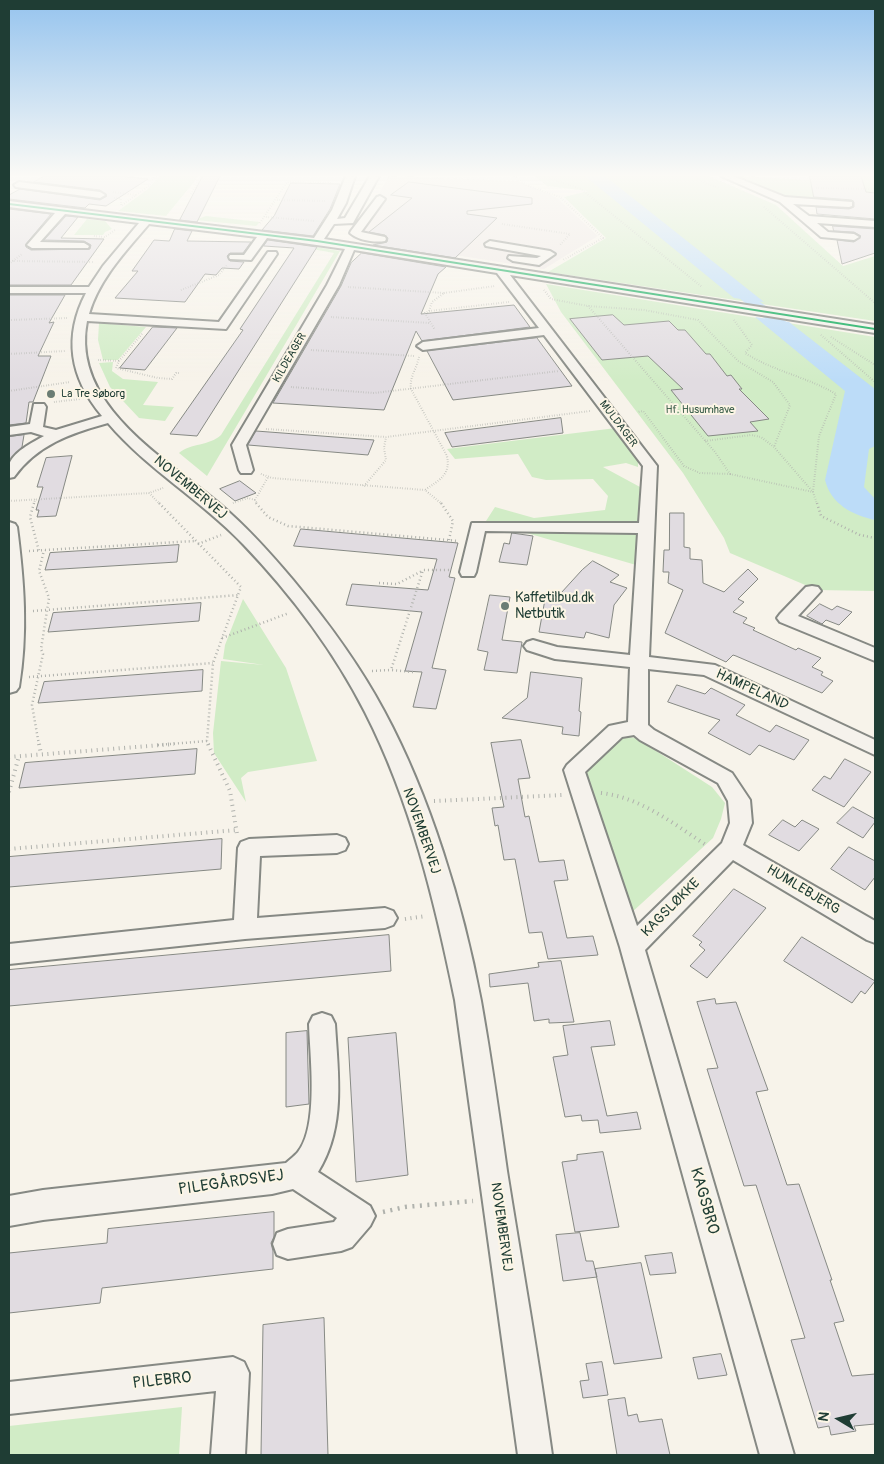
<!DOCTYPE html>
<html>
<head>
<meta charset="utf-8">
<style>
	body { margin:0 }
	#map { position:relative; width:884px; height:1464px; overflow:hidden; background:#f7f3ea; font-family:Pangolin,sans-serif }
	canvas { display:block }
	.frame { position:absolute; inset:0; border:10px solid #1f3d34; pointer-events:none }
	.north { position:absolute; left:814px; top:1394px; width:50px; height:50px; -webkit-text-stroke:4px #fcf5e5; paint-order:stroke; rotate:279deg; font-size:14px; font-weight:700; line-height:20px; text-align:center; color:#1f3d34 }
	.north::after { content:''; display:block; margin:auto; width:18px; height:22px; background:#1f3d34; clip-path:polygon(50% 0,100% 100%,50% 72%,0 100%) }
</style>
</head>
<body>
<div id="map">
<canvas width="884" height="1464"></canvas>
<div class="frame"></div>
<div class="north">N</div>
</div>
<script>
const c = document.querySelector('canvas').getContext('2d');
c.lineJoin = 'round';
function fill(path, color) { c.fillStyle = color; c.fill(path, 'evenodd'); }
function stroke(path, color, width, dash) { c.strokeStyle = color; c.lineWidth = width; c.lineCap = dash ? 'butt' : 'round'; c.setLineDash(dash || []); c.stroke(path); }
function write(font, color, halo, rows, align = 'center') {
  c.font = font + ' Pangolin,sans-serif'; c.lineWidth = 4; c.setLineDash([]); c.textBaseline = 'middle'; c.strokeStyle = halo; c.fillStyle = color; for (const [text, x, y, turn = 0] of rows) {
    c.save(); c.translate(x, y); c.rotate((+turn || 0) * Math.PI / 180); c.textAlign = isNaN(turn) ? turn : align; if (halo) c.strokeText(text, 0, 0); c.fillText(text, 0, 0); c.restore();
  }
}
fill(new Path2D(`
	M389 176 518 181 556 197 598 236 544 269 352 239Z`), '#eee7e4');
fill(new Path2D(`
	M159 176H199L166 216 118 211 148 189Z
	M535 176H709L776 205 843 266 875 256V321L548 272 606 238 564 197 588 191 547 186Z
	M738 176 863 183 861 176H875V193L842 191 826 198V200L791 199Z
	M206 216 260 222 256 226 195 220Z
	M87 219 105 221 112 229 105 232 103 235H74Z
	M297 244 340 251 207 476 179 453C191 443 209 446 221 435L334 253 295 246Z
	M546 284 875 337V591L817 590 730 553 724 538 683 473 561 312Z
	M99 323 146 327 118 360H103L98 340Z
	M113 362 112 371 123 379 158 382 143 405 174 407 165 421 139 418 110 387 99 363Z
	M616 428 638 459V467L626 463 603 467 640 487 636 565 486 521 495 507 534 518 605 510 608 496 593 479 546 480 532 477 518 454 455 459 447 449Z
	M243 599 286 668 317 761 248 772 241 778 246 802 214 753 213 733 221 661 264 665 223 659 225 645Z
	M622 736 636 738 712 787 725 803 721 819 713 838 630 914 616 875 585 772Z
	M182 1407 179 1455H9V1426Z`), '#d1ecc6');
fill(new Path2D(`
	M585 176H605L764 302 734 298Z
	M755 317 789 322 875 389V446L869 449 864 487 875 499V520C852 515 831 504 825 480L845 391Z`), '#bcdcf8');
fill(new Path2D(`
	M728 279 732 280 803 335 805 338 803 341H793L724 286 722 283Z`), '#bcdcf8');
const building = new Path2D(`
	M45 176H120L148 179 106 206 89 204 85 208 9 199V195L20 189 100 200 107 196 100 190 34 182Z
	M203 176H220L197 222 180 220Z
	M810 176H861L866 192 875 193V219L817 214 816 207 849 209 854 207V202L852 200 814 197Z
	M409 182 532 198V204L467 211V214L497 218 455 258 373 245 387 242 388 238 385 235 369 232 412 198 391 195Z
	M291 183 340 184 330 209 313 236 262 230 274 216Z
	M9 209 51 214 26 244V247L31 250 90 249 91 245 84 241 44 240 66 216 78 217 61 238 104 239 71 285H9Z
	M833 226 875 229V253L842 264 837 240 854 242 861 236 854 232 834 231Z
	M175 229 192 231 187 241 251 242 243 253H230L227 256 230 261 244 262 239 269 222 268 216 275 205 274 185 302 115 298 138 271H132L154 240 169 241Z
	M268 240 317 247 197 436 170 434 243 330 240 329 294 248 264 246Z
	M362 253 446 267 438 274 421 314 514 305 530 327 422 341 416 331 384 410 273 403 341 286 351 263Z
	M9 295H65L49 323 54 322 38 356H51L33 402H29L26 423 9 425Z
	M613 315 624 325 669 321 678 330H685L706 354H710L727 376 731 375 742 389H739L769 419 750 422 758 431 708 436 671 390 683 389 648 356 602 360 570 319Z
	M153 327 177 328 145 370 120 368Z
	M537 338 572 386 453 400 427 351Z
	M561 418 563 433 452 447 445 433Z
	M256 431 374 440 368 455 248 445Z
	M24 435 22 447 9 461V437Z
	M72 456 56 516 37 517 39 510H36L43 487H37L46 458Z
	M240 481 256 493 235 501 220 489Z
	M670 513H684V547L690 548V559L702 560 703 583 724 592 748 569 758 579 738 599 744 602 733 612 747 618 743 623 755 628 753 630 796 650 798 648 821 658 812 667 823 672 821 675 833 681 822 693 736 656 733 655 726 662 665 633 683 590 668 583 669 572H663L664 550H669Z
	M301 529 458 543 449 577 455 578 432 668 446 670 436 709 413 707 422 672 405 671 422 612 346 605 352 584 428 590 437 559 294 546Z
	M512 533 533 536 527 565 499 562 504 543 509 544Z
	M179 545 177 562 45 570 50 553Z
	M593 561 619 575 610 582 627 588 614 605 609 638 586 632 584 638 539 632 546 594 550 595 552 591 561 593 582 570Z
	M490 595 510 597 502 640 522 642 517 673 484 670 488 652 478 650Z
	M201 603 199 621 48 632 53 613Z
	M820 604 832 610 837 606 852 612 839 625 826 620 822 624 807 616Z
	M203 670 202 691 38 703 44 682Z
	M531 672 582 678 579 711 581 712 579 736 562 734 563 727 502 718 527 698Z
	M677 685 705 694 711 688 745 705 736 715 770 732 776 725 809 740 794 760 759 745 750 755 708 733 720 720 668 702Z
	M521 740 530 778 518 779 525 817 529 816 539 862 564 860 568 880 554 881 567 938 593 936 598 955 548 959 542 932 529 933 515 859 504 860 498 825 495 826 492 808 504 807 491 743Z
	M197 749 195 774 19 788 25 763Z
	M845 759 871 772 844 807 812 790 824 776 830 779Z
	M853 807 875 819V822L863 838 837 823Z
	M783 820 795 827 802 820 819 829 799 851 769 835Z
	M222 839 221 869 9 887V857Z
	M849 847 875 861V877L865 890 831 869Z
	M734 889 766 908 707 978 690 966 705 950 699 945 702 942 693 936Z
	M389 935 391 971 9 1006V970Z
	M802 937 875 981 865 994 861 991 852 1003 784 961Z
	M561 961 574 1022 549 1023V1019L534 1021 528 983 490 987 489 974 539 967 538 963Z
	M715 999 716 1004 736 1002 768 1090 756 1092 787 1185 799 1184 832 1280H830L844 1321 834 1323 852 1376 875 1374V1424L854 1426 856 1431 831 1435 829 1426 818 1428 791 1340 805 1338 788 1285 756 1185 744 1186 707 1069 718 1068 697 1002Z
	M610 1021 615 1045 591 1047 607 1116 637 1112 641 1129 600 1133 598 1120 582 1121 581 1115 565 1117 553 1057 568 1055 563 1026Z
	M307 1031 309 1104 286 1107V1033Z
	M396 1033 408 1175 356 1182 348 1038Z
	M603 1152 619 1227 575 1232 562 1162 577 1160V1155Z
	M274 1212V1237L271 1243 273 1251V1269L102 1288 100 1303 9 1313V1253L107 1243 108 1229Z
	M580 1233 586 1261H593L597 1277 563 1281 556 1235Z
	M672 1253 676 1273 650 1275 645 1256Z
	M641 1263 662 1358 614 1364 595 1269Z
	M324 1318 328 1455H261L263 1325Z
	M721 1354 727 1375 698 1379 693 1358Z
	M602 1362 608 1395 583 1398 580 1381 589 1380 586 1364Z
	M625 1398 628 1416 637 1414 639 1422 662 1419 670 1455H617L608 1400Z`);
fill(building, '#e1dce1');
stroke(building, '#868984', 1);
const minor = new Path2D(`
	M346 176H355L346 203 337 219 345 218 370 176H379L353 223 334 224 324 239 875 325V333L510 275 657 466 649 657 715 665 875 740V755L704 675 648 669V725L654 730 732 773 750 800 752 823 743 845 875 921V943L867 940 733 860 645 950 794 1455H760L620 947 564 770 567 765 609 726 628 722 630 667 555 659 527 650 524 646 527 642 533 640 557 647 630 655 638 533 485 531 476 572 474 576H462L460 572 472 523H639L643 466 544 335 423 350 417 346 423 342 539 328 497 273 354 250 339 285 246 445 253 470 251 473H241L239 470 232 445 327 285 345 249 267 238 251 260 230 259 229 257 230 255H244L257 237 149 224C126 251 99 279 89 314L219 322 268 252H276L277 254 226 329 87 321C70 406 167 459 222 506 248 528 271 554 293 580 327 621 359 664 384 711 430 796 463 905 481 1001 491 1057 499 1114 507 1171 522 1266 539 1360 552 1455H518L455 1000C435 902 411 802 365 712 334 651 290 593 243 544 201 500 147 469 108 423 71 433 37 445 14 477L9 478C9 474 8 470 9 466 11 453 33 442 44 436L31 432 9 435V427L30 424 34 404H44L46 407 43 427 56 430 102 416C70 378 63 337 86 293H9V287H89L103 266 139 223 65 214 40 242 84 243 89 246 88 248H32L27 245 55 213 9 207V201L314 238 332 210ZM634 735 640 740 718 783 728 801 730 823 722 843 637 926 585 772 622 737Z
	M721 176H733L785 197 852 202V206L849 207 793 204 809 216 875 221V227L817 223 828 232 854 234 859 237 854 240 821 237 780 202Z
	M19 182 100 192 105 195 100 198 16 187 14 185Z
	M380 196 385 199 361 232 385 237 386 239 385 241C374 243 358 240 350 233L351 231 377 197Z
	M490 241 550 251 555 254 539 265 513 261 508 258 509 256 537 258 541 256 486 246 485 244Z
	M9 522 15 524 17 527C24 581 28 633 19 687L16 691 9 693Z
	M812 586 818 587 821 591 798 616 875 648V661L780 622 777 618 780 614 806 587Z
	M337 835 345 838 348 844 345 850 337 853 260 856 257 918 385 908 393 911 397 918 393 925 385 928 245 939 9 964V944L234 920 238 848 241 842 249 839Z
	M322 1013 331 1016 335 1024C338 1075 346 1127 318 1172L370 1206 375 1216 370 1226 352 1247 341 1251 288 1259 277 1255 273 1244 277 1233 288 1229 334 1222 337 1218 293 1189 272 1194 43 1220 9 1226V1196L43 1190 286 1163C290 1159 295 1156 298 1152 319 1126 310 1056 309 1024L313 1016Z
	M233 1357 244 1362 249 1373 245 1455H211L216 1391 9 1414V1382Z`);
stroke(minor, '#868984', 4);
stroke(new Path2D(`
	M514 176 526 185 560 197 603 238 563 260
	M542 176 581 189 702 287
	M693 176 707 184 720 188
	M816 188 875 189
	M113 192 136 195
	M191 194 202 176
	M114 198 121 199V206
	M277 200 326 201
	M122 205 149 186 156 176
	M764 207 875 303
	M266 217 315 221
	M260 223 287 182 332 183
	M502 224 570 234 560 245
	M94 236 105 237 115 230
	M12 261 93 262
	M9 264 22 254
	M348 287 444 293 432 302 429 311 425 313 435 330
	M181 290 219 275 227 265
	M544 290 551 299 588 306 644 310 698 320 738 361 773 382 790 405 774 447
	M444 293 495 286
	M588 306 715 452 730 474 700 473 684 466 643 411 638 412
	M429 311 509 302
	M331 317 430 323
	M9 320 68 318
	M142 334 119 361 116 368 158 378 172 379 176 373H179
	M821 335 875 382
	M831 337 875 365
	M311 350 415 356
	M9 354 65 351
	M419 357C417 368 409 378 411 389L447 456C451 475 439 480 425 490L442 504
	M98 360 119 361
	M291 387 374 393 559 371
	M9 391 70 382
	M54 402 80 399
	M266 429 386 437 590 411
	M705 441 751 435 761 437 774 447 813 492 817 504
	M261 474 272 478 425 490
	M730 474 813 492 819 436 836 394C807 377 773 371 745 353L752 345 734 320
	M364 486 386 460 384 448 386 437
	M255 500 268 477
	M9 501 149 493
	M233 503 248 498 255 500 257 504
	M34 504 35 499
	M160 504 149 493 163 488`), '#b0b2ad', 2, [0.5, 2]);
stroke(new Path2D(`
	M34 503 30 517 39 551
	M159 503 241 587 213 663 207 741 209 745
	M256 503 268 517 288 526 459 541
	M441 503 453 521 449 540
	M817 503 821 516 860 535 875 538
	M198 544 221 535
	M29 551 195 541
	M379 583 397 584 422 571
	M33 611 239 595
	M222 638 289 613
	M372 671 391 670
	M413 672 391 670 423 570H451
	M29 677 213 663
	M39 745 32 705 43 654 41 649 49 598 39 571 44 550
	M158 745 207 741`), '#b0b2ad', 2.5, [1, 3]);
stroke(new Path2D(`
	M39 744 41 754
	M208 744 230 791 237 834
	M9 757 174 744
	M9 792 19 756
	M601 793C640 797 674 824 706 845
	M434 801 563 795
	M9 849 237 830
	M405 919 426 916`), '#b0b2ad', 4, [1, 4.5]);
stroke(new Path2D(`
	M383 1212 405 1207 473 1201`), '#b0b2ad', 4.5, [2, 5.5]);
fill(minor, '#f5f2ec');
fill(new Path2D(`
	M9 203 317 240 875 328V330L317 242 9 205Z`), '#00a651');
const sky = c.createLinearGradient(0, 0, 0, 381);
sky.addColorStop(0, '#96c4ee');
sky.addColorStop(0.46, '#fbfaf6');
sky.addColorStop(1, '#fbfaf600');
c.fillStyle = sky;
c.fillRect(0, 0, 884, 381);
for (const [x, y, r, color] of [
	[51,394,5,"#6b7d74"],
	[505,606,5,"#6b7d74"]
]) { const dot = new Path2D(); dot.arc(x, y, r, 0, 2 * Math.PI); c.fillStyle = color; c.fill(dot); stroke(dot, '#fcf5e5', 2); }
write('11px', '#1f3d34', '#fcf5e5', [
	["KILDEAGER",290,358,-60],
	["MULDAGER",618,424,53]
]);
write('11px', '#1f3d34', '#fcf5e5', [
	["La Tre Søborg",61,394]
], 'left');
write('11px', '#3c5f4b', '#fcf5e5', [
	["Hf. Husumhave",700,410]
]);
write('14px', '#1f3d34', '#fcf5e5', [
	["NOVEMBERVEJ",190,488,40],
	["HAMPELAND",752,690,25],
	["NOVEMBERVEJ",421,831,71],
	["HUMLEBJERG",803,890,31],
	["KAGSLØKKE",671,908,-45],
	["NOVEMBERVEJ",501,1227,82]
]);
write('14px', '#1f3d34', '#fcf5e5', [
	["Kaffetilbud.dk",515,598],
	["Netbutik",515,614]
], 'left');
write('16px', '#1f3d34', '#fcf5e5', [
	["PILEGÅRDSVEJ",231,1183,-8],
	["KAGSBRO",704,1201,74],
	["PILEBRO",162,1381,-6]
]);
</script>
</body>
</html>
